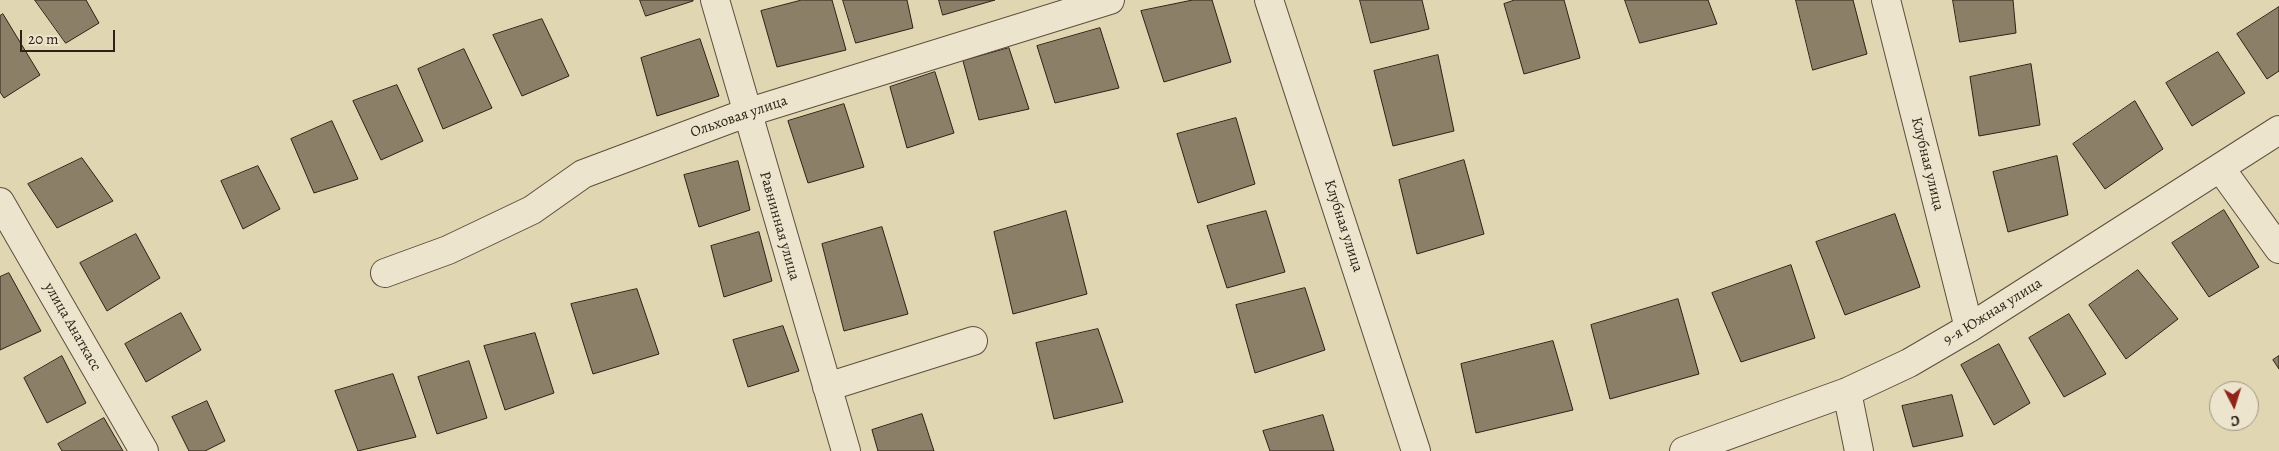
<!DOCTYPE html>
<html>
<head>
<meta charset="utf-8">
<style>
	body { margin:0 }
	#map { position:relative; width:2279px; height:451px; overflow:hidden; background:#e1d6b2; font-family:Alegreya,serif }
	canvas { display:block }
	.north { position:absolute; left:2209px; top:381px; width:50px; height:50px; box-sizing:border-box; background:#ece4cd; border:1px solid #a09684; border-radius:50%; rotate:175deg; font-size:14px; font-weight:700; line-height:20px; text-align:center; color:#2e2116 }
	.north::after { content:''; display:block; margin:auto; width:18px; height:22px; background:#8f2418; clip-path:polygon(50% 0,100% 100%,50% 72%,0 100%) }
	.scale { position:absolute; left:20px; top:30px; width:95px; height:22px; box-sizing:border-box; border:2px solid #2e2116; border-top:0; padding-left:6px; font-size:15px; line-height:18px; white-space:nowrap; color:#2e2116; -webkit-text-stroke:4px #ece4cd; paint-order:stroke }
</style>
</head>
<body>
<div id="map">
<canvas width="2279" height="451"></canvas>
<div class="north">С</div>
<div class="scale">20 m</div>
</div>
<script>
const c = document.querySelector('canvas').getContext('2d');
c.lineJoin = 'round';
function fill(path, color) { c.fillStyle = color; c.fill(path, 'evenodd'); }
function stroke(path, color, width, dash) { c.strokeStyle = color; c.lineWidth = width; c.lineCap = dash ? 'butt' : 'round'; c.setLineDash(dash || []); c.stroke(path); }
function write(font, color, halo, rows, align = 'center') {
  c.font = font + ' Alegreya,serif'; c.lineWidth = 4; c.setLineDash([]); c.textBaseline = 'middle'; c.strokeStyle = halo; c.fillStyle = color; for (const [text, x, y, turn = 0] of rows) {
    c.save(); c.translate(x, y); c.rotate((+turn || 0) * Math.PI / 180); c.textAlign = isNaN(turn) ? turn : align; if (halo) c.strokeText(text, 0, 0); c.fillText(text, 0, 0); c.restore();
  }
}
const building = new Path2D(`
	M35 0H86L99 23 66 43Z
	M640 0H693V1L646 16Z
	M802 0H832L846 50 777 67 761 11Z
	M843 0H907L913 28 856 43Z
	M939 0H995L943 15Z
	M1193 0H1212L1231 62 1164 82 1141 11Z
	M1360 0H1422L1429 29 1371 43Z
	M1515 0H1564L1580 58 1524 74 1504 4Z
	M1625 0H1708L1717 24 1640 43Z
	M1796 0H1853L1867 54 1813 70Z
	M1953 0H2013L2016 33 1960 42Z
	M2279 7V71L2267 79 2237 34Z
	M3 14 40 75 4 98 0 92V16Z
	M542 19 569 76 522 96 493 35Z
	M1100 28 1119 88 1055 103 1037 46Z
	M700 39 719 96 657 116 641 58Z
	M1009 48 1029 109 979 120 963 61Z
	M464 49 492 108 443 129 418 69Z
	M2218 52 2245 93 2192 126 2166 83Z
	M1438 55 1454 131 1393 146 1374 71Z
	M2031 64 2040 125 1979 136 1970 77Z
	M935 72 954 133 907 148 890 87Z
	M397 85 423 141 381 160 353 101Z
	M2135 101 2163 149 2105 189 2073 144Z
	M844 104 864 167 808 183 788 121Z
	M1236 118 1255 184 1198 203 1177 134Z
	M332 121 358 179 314 193 291 139Z
	M2057 156 2068 215 2008 232 1993 172Z
	M82 158 113 201 57 228 28 184Z
	M1464 160 1484 234 1417 254 1399 180Z
	M738 161 750 210 699 227 684 175Z
	M258 166 280 209 243 229 221 181Z
	M2224 210 2259 267 2209 297 2172 243Z
	M1066 211 1087 294 1013 314 994 232Z
	M1266 211 1285 272 1227 288 1207 226Z
	M1895 214 1920 287 1845 315 1816 242Z
	M882 227 908 314 844 331 822 244Z
	M759 232 772 281 724 297 711 246Z
	M136 234 160 278 107 311 80 263Z
	M1791 265 1815 338 1741 362 1712 293Z
	M2138 270 2178 319 2126 359 2089 305Z
	M9 273 41 331 0 350V277Z
	M1305 288 1325 350 1255 373 1236 305Z
	M637 289 659 354 593 374 571 304Z
	M1678 299 1699 374 1610 399 1591 325Z
	M181 313 201 350 146 382 125 344Z
	M2069 314 2106 374 2064 397 2029 338Z
	M783 326 799 371 748 387 733 340Z
	M1098 329 1123 402 1054 419 1036 343Z
	M535 333 554 393 505 410 484 346Z
	M1553 341 1573 410 1476 433 1461 364Z
	M1999 344 2030 403 1994 425 1961 365Z
	M62 356 86 403 47 423 24 378Z
	M2279 356V369L2273 360Z
	M469 361 487 418 437 434 418 377Z
	M393 374 416 437 358 451 335 391Z
	M1952 395 1963 436 1913 447 1902 406Z
	M207 401 225 441 205 451H189L172 417Z
	M922 414 934 451H878L872 430Z
	M1323 415 1334 451H1270L1263 431Z
	M104 418 123 451H62L58 444Z`);
fill(building, '#8b7f67');
stroke(building, '#2e2116', 1);
const minor = new Path2D(`
	M715 0 846 451
	M1269 0 1416 451
	M1886 0 1969 328
	M2221 169 2279 249
	M0 202 144 451
	M385 273 448 250 532 210 583 174 746 113 1110 0
	M827 387 973 341
	M1847 392 1859 451
	M1684 451 1847 392 1909 363 1969 328 2279 130`);
stroke(minor, '#5b4e3d', 30);
stroke(minor, '#ece4cd', 28);
write('15px', '#2e2116', '#ece4cd', [
	["Ольховая улица",739,117,-19],
	["Клубная улица",1927,164,76],
	["Равнинная улица",779,226,74],
	["Клубная улица",1343,226,72],
	["9-я Южная улица",1993,312,-32],
	["улица Анаткасс",72,327,60]
]);
</script>
</body>
</html>
